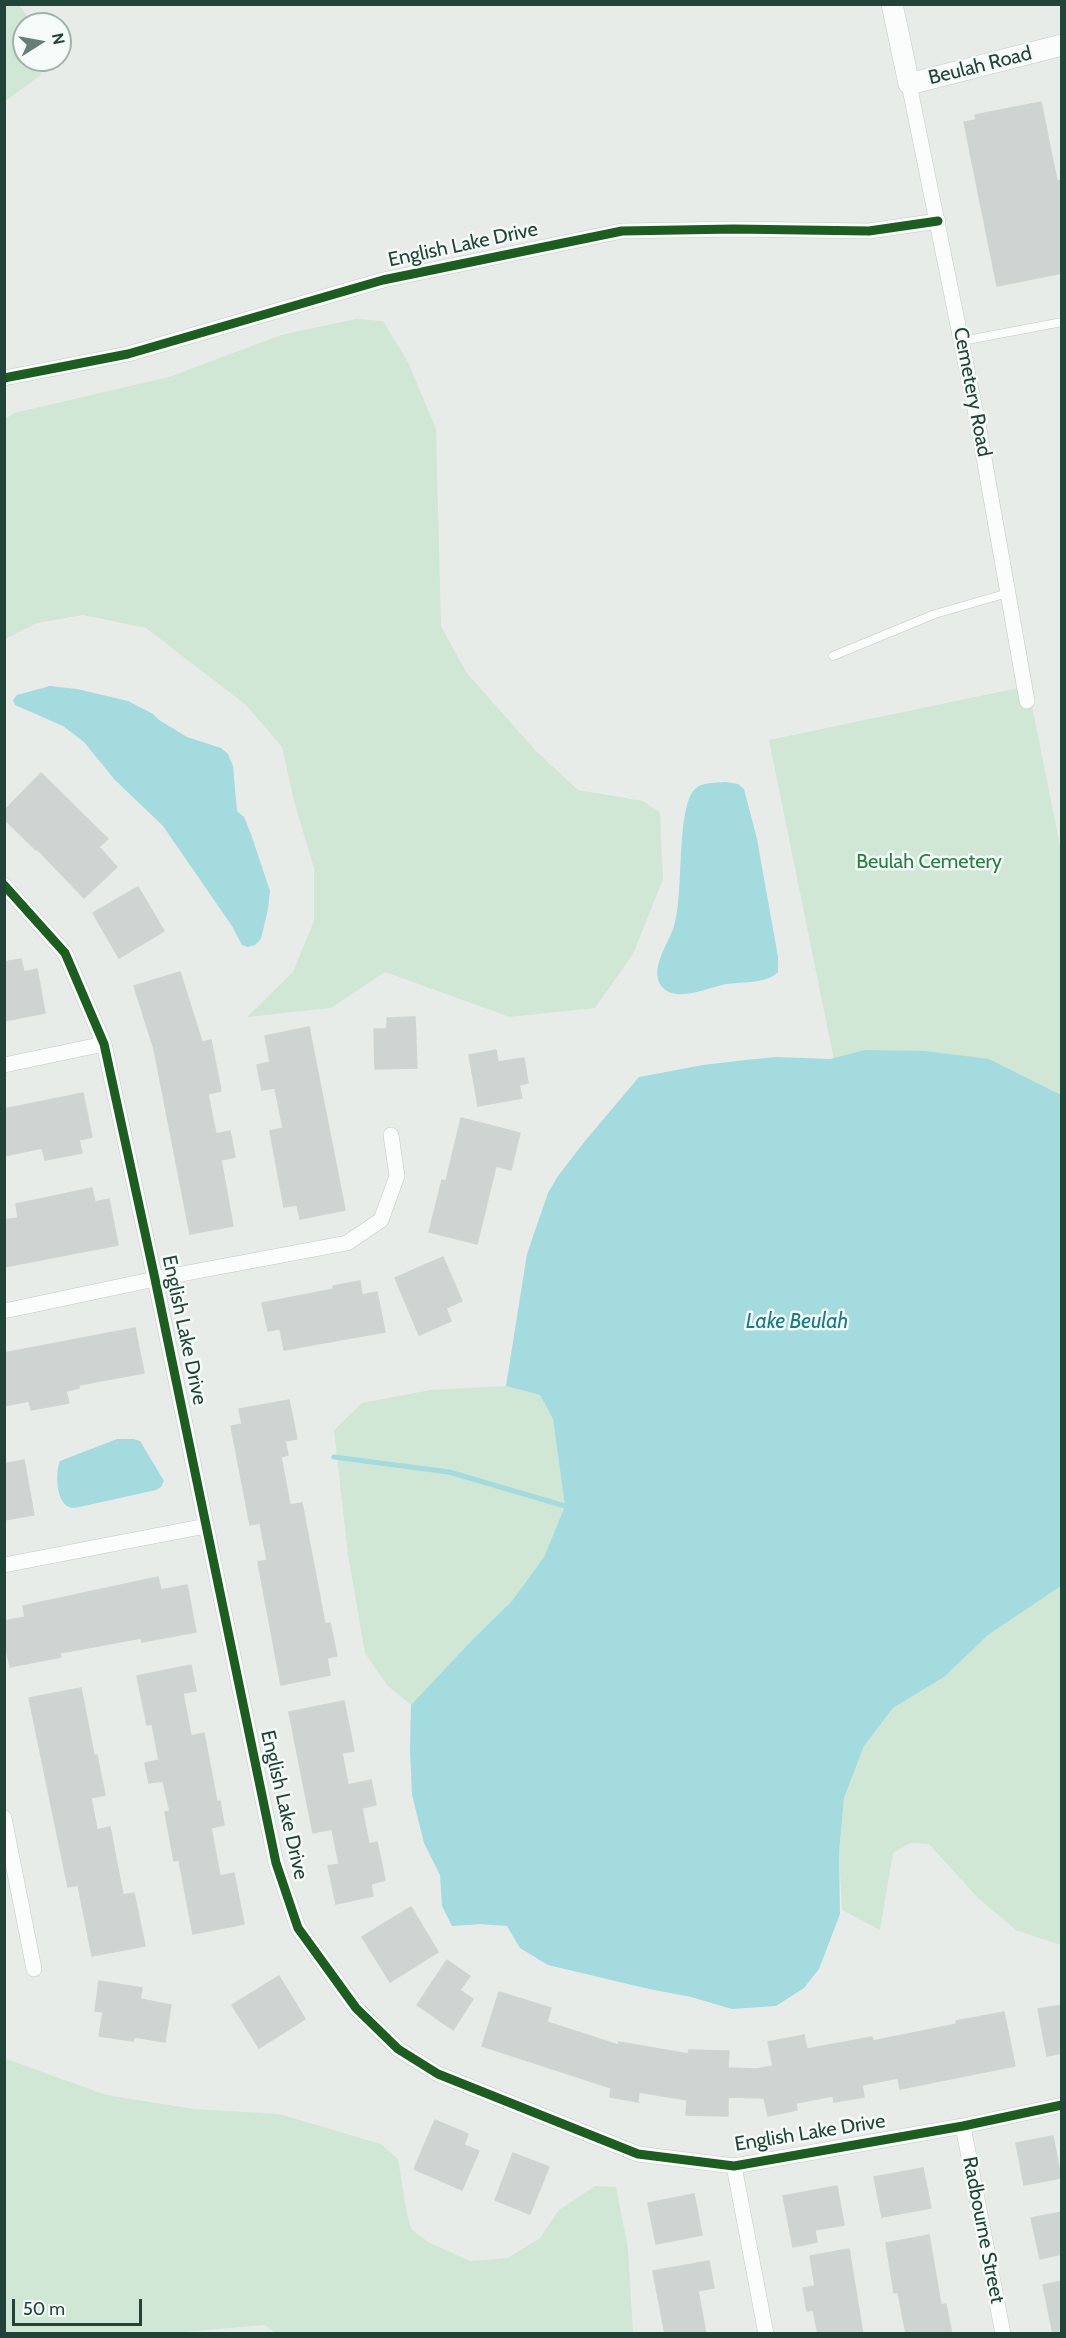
<!DOCTYPE html>
<html>
<head>
<meta charset="utf-8">
<style>
	body { margin:0 }
	#map { position:relative; width:1066px; height:2338px; overflow:hidden; background:#e7ece9; font-family:Cabin,sans-serif }
	canvas { display:block }
	.frame { position:absolute; inset:0; border:6px solid #214438; pointer-events:none }
	.north { position:absolute; left:12px; top:12px; width:60px; height:60px; box-sizing:border-box; background:#f5fbf8; border:2px solid #a0b2ab; border-radius:50%; rotate:79deg; font-size:16px; font-weight:700; line-height:24px; text-align:center; color:#214438 }
	.north::after { content:''; display:block; margin:auto; width:21px; height:27px; background:#667f76; clip-path:polygon(50% 0,100% 100%,50% 72%,0 100%) }
	.scale { position:absolute; left:12px; top:2299px; width:130px; height:27px; box-sizing:border-box; border:3px solid #214438; border-top:0; padding-left:8px; font-size:18px; line-height:21px; white-space:nowrap; color:#214438; -webkit-text-stroke:4px #f5fbf8; paint-order:stroke }
</style>
</head>
<body>
<div id="map">
<canvas width="1066" height="2338"></canvas>
<div class="frame"></div>
<div class="north">N</div>
<div class="scale">50 m</div>
</div>
<script>
const c = document.querySelector('canvas').getContext('2d');
c.lineJoin = 'round';
function fill(path, color) { c.fillStyle = color; c.fill(path, 'evenodd'); }
function stroke(path, color, width, dash) { c.strokeStyle = color; c.lineWidth = width; c.lineCap = dash ? 'butt' : 'round'; c.setLineDash(dash || []); c.stroke(path); }
function write(font, color, halo, rows, align = 'center') {
  c.font = font + ' Cabin,sans-serif'; c.lineWidth = 5; c.setLineDash([]); c.textBaseline = 'middle'; c.strokeStyle = halo; c.fillStyle = color; for (const [text, x, y, turn = 0] of rows) {
    c.save(); c.translate(x, y); c.rotate((+turn || 0) * Math.PI / 180); c.textAlign = isNaN(turn) ? turn : align; if (halo) c.strokeText(text, 0, 0); c.fillText(text, 0, 0); c.restore();
  }
}
fill(new Path2D(`
	M5 4 19 5 33 24H24V60H44L40 76 5 101Z
	M356 319 383 321 408 362 436 429 441 626 466 672 535 750 578 790 643 801 660 813 663 879 633 954 595 1008 510 1017 385 972 331 1008 247 1017 293 972 314 921V868L294 801 282 747 246 705 146 628 83 615 37 623 5 639V419L14 413 169 377 281 335Z
	M1028 686 1061 851V1224L875 1262 769 740Z
	M506 1386 540 1395 553 1419 565 1506 544 1557 512 1601 474 1638 411 1705 387 1685 365 1653 348 1555 334 1430 362 1403 431 1390Z
	M1061 1586V1945L1016 1930 978 1898 929 1844 910 1843 893 1853 880 1930 842 1910 839 1853 844 1798 864 1746 893 1708 944 1677 988 1635Z
	M4 2058 106 2095 194 2109 279 2114 381 2144 398 2159 406 2209 411 2229 428 2242 470 2261 508 2258 540 2238 559 2210 595 2186 616 2187 628 2248 633 2333 277 2334 265 2325 160 2334 5 2333Z`), '#cfe7d4');
fill(new Path2D(`
	M50 686 77 689 128 701 153 714 159 720 187 737 221 748 228 754 233 766 237 811 244 817 251 834 270 891 268 909 261 939 255 945 248 947 242 945 232 926 163 826 114 779 84 742 63 726 15 705 13 700 17 695Z
	M726 782 738 784 744 789 757 839 778 957V972C765 985 739 981 722 985 706 989 678 1001 664 989 647 973 667 946 673 929 685 898 675 809 695 789 702 782 716 783 726 782Z
	M865 1050 925 1051 989 1059 1061 1095V1586L988 1635 944 1677 893 1708 864 1746 844 1798 839 1853 840 1914 819 1969 804 1988 776 2006 732 2009 691 1997 649 1989 548 1965 520 1948 507 1926 480 1924 452 1926 442 1906 440 1875 424 1843 412 1795 410 1750 411 1705 474 1638 512 1601 544 1557 565 1506 553 1419 540 1395 506 1386 527 1254 548 1193 558 1176 585 1141 639 1077 703 1065 746 1060 776 1057 830 1059Z
	M117 1439H134L140 1441 164 1481 161 1487 156 1490 84 1506C79 1507 73 1509 69 1507 56 1502 55 1472 60 1461Z`), '#a3dbde');
stroke(new Path2D(`
	M334 1457 449 1472 565 1506 569 1505`), '#a3dbde', 5);
const building = new Path2D(`
	M1041 102 1057 181 1062 180V273L997 286 964 122 976 120 975 115Z
	M41 773 108 839 99 847 117 867 84 898 37 849 36 850 4 819V811Z
	M138 887 164 931 119 958 93 913Z
	M21 959 24 972 37 969 45 1013 4 1021V962Z
	M180 972 202 1042 211 1040 221 1091 208 1094 216 1134 230 1131 235 1157 221 1160 233 1226 190 1234 154 1049 134 986Z
	M415 1017 417 1068 375 1069 374 1029H387V1018Z
	M309 1027 345 1210 300 1219 297 1205 284 1207 270 1131 283 1128 275 1088 262 1090 257 1065 270 1062 265 1036Z
	M496 1050 498 1062 524 1058 528 1083 519 1085 522 1098 478 1106 469 1055Z
	M83 1093 92 1137 79 1140 82 1153 45 1160 42 1148 4 1156V1109Z
	M461 1118 520 1133 511 1170 496 1166 477 1244 429 1232 442 1180 446 1181Z
	M92 1188 95 1202 109 1199 118 1245 4 1267V1220L18 1218 16 1204Z
	M443 1257 462 1301 446 1308 451 1321 419 1335 395 1278Z
	M360 1281 362 1295 377 1292 385 1332 284 1350 280 1329 268 1331 262 1303 334 1289 333 1286Z
	M135 1328 144 1373 79 1385V1388L66 1391 69 1403 31 1410 29 1401 4 1406V1353Z
	M289 1400 297 1439 285 1441 288 1455 281 1457 290 1505 302 1503 325 1624 330 1623 337 1656 327 1658 330 1675 281 1685 258 1562 267 1560 260 1523 250 1525 231 1426 242 1424 239 1409Z
	M24 1460 34 1515 4 1520V1464Z
	M158 1577 161 1590 187 1585 196 1632 142 1642 141 1638 60 1653 61 1657 10 1667 4 1638V1621L25 1617 23 1606Z
	M191 1665 196 1691 183 1693 191 1736 204 1733 217 1802 220 1801 224 1825 211 1828 220 1876 234 1873 244 1924 193 1934 179 1860 174 1861 165 1812 170 1811 163 1781 149 1783 145 1763 159 1760 152 1724 147 1725 137 1676Z
	M81 1688 94 1755H97L105 1795 91 1798 97 1830 110 1827 123 1895 134 1893 145 1946 92 1956 78 1885 68 1887 29 1698Z
	M344 1701 354 1751 342 1753 348 1785 371 1780 376 1805 362 1808 369 1844 377 1842 385 1880 371 1884 373 1896 336 1904 328 1866 339 1864 332 1829 313 1833 289 1712Z
	M411 1907 438 1952 390 1982 362 1937Z
	M447 1960 470 1976 460 1990 473 1999 453 2030 417 2005Z
	M279 1976 305 2019 259 2048 232 2005Z
	M99 1981 142 1988 140 1999 171 2005 165 2042 134 2037 133 2041 99 2036 103 2012 95 2011Z
	M499 1992 551 2008 547 2022 618 2045 619 2042 688 2054 689 2050 729 2051 728 2068 757 2069 773 2066 768 2042 804 2035 807 2049 872 2037 873 2041 957 2024 956 2021 1004 2012 1015 2066 900 2089 898 2078 862 2085 864 2097 834 2102 833 2096 796 2103 797 2110 768 2116 764 2098 728 2097V2116L686 2115 687 2100 639 2092 638 2102 610 2097 611 2088 482 2046Z
	M1062 2005V2053L1047 2056 1038 2009Z
	M435 2120 468 2134 464 2145 479 2151 462 2190 414 2169Z
	M1053 2136 1061 2178 1024 2185 1016 2143Z
	M513 2153 549 2167 530 2214 495 2200Z
	M923 2168 931 2208 882 2217 874 2177Z
	M837 2186 844 2225 815 2230 817 2242 793 2247 783 2196Z
	M694 2194 702 2235 656 2244 648 2203Z
	M1062 2212V2254L1040 2259 1031 2218Z
	M929 2235 941 2305 946 2304 952 2334H906L898 2292 894 2293 886 2243Z
	M849 2249 863 2334H818L813 2310 807 2311 803 2288 815 2286 810 2256Z
	M709 2261 714 2288 698 2291 706 2334H665L653 2271Z
	M1062 2281V2334H1053L1043 2285Z`);
fill(building, '#cdd4d1');
stroke(building, '#cfd5d2', 1.5);
const lane = new Path2D(`
	M962 341 1062 322
	M833 656 935 614 1008 593`);
const street = new Path2D(`
	M909 84 978 424 1027 701
	M4 378 128 354 383 280 622 231 734 229 869 231 938 221
	M4 885 65 953 104 1044 155 1279 276 1863 298 1928 356 2008 398 2049 438 2074 638 2154 734 2166 963 2126 1062 2105
	M4 1065 104 1044
	M4 1311 155 1279 347 1243 381 1220 397 1176 391 1135
	M4 1565 206 1526
	M4 1818 34 1969
	M963 2126 1003 2334
	M734 2166 766 2334`);
const secondary = new Path2D(`
	M892 4 909 84 1062 45`);
stroke(lane, '#c4c9c6', 9);
stroke(street, '#c4c9c6', 16);
stroke(secondary, '#c2cac6', 22);
stroke(lane, '#fbfcfc', 8);
stroke(street, '#fbfcfc', 15);
stroke(secondary, '#fbfcfc', 21);
stroke(new Path2D(`
	M4 378 128 354 383 280 622 231 734 229 869 231 938 221
	M4 885 65 953 104 1044 155 1279 276 1863 298 1928 356 2008 398 2049 438 2074 638 2154 734 2166 963 2126 1062 2105`), '#1b5e20', 9);
write('20px', '#214438', '#f5fbf8', [
	["Beulah Road",980,66,-14],
	["English Lake Drive",463,245,-12],
	["Cemetery Road",972,392,79],
	["English Lake Drive",184,1330,78],
	["English Lake Drive",284,1805,77],
	["English Lake Drive",810,2133,-9],
	["Radbourne Street",983,2230,79]
]);
write('20px', '#258042', '#f5fbf8', [
	["Beulah Cemetery",929,862]
]);
write('italic 21px', '#127d88', '#f5fbf8', [
	["Lake Beulah",797,1322]
]);
</script>
</body>
</html>
